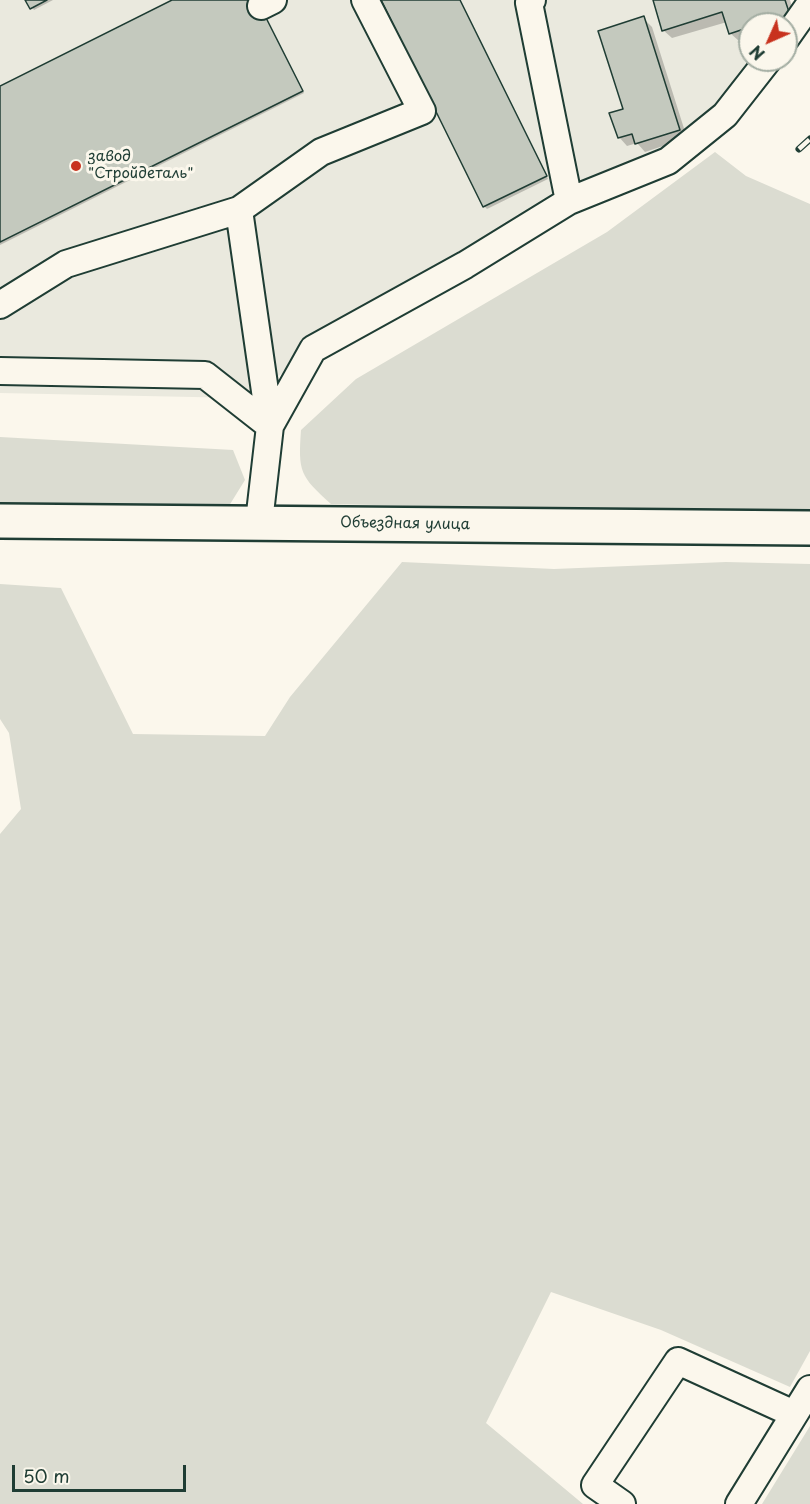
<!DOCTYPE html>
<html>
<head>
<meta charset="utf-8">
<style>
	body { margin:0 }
	#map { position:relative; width:810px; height:1504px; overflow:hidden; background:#fbf7ec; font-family:"Playpen Sans",sans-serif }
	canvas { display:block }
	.north { position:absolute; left:738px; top:12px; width:60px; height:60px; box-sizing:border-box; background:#fbf7ec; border:2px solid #a3ada2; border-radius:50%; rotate:225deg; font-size:16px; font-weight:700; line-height:24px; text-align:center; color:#1f3d34 }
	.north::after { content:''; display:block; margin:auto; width:21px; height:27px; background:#c8321e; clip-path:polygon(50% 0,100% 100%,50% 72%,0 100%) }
	.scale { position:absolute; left:12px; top:1465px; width:174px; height:27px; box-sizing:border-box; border:3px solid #1f3d34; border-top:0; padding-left:8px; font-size:18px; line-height:21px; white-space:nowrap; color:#1f3d34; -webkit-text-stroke:4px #fbf7ec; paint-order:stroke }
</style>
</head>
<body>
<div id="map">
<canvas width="810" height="1504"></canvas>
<div class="north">N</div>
<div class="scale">50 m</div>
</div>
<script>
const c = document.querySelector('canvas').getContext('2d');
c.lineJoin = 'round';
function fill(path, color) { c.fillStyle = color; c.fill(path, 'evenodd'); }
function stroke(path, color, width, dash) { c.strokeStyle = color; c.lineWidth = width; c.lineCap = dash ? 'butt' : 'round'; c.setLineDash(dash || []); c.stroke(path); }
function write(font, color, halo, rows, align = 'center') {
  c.font = font + ' "Playpen Sans",sans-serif'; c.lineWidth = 6; c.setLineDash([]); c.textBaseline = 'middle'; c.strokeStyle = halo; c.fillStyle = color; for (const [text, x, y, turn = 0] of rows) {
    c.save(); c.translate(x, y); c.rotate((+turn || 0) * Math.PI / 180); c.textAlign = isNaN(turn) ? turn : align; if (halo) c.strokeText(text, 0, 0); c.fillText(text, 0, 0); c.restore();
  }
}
fill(new Path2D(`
	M0 0H788L777 24H750V60H759L740 101 241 398 0 393Z`), '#eae9de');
fill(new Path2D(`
	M715 152 746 176 810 204V515L331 504C300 476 298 472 301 430L356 379 607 232Z
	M0 437 233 450 245 480 219 522 0 508Z
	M402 562 554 569 726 562 810 564V1351L790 1387 661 1330 551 1292 486 1423 583 1504H0V834L21 809 9 733 0 719V584L61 588 133 734 265 736 290 697Z
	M810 1426V1504H762Z`), '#dbdcd1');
fill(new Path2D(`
	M27 0H53L34 10Z
	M175 0H257L304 93 0 245V88Z
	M382 0H460L548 179 487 209 485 207Z
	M654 0H790L797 24H750V38L739 41 730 33 727 22 672 38 663 30Z
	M643 18 652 27 687 138 645 152 637 143 627 146 619 137Z`), '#0003');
const building = new Path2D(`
	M25 0H47L30 9Z
	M172 0H257L303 91 0 242V86Z
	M381 0H460L547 176 483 207Z
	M653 0H785L790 15 760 24H750V27L729 34 722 12 662 31Z
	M644 16 680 130 635 144 632 134 618 138 609 113 623 109 598 31Z`);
fill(building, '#c4c9be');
stroke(building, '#1f3d34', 1.5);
const minor = new Path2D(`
	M261 6 273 0
	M786 38 810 4
	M569 201 668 161 725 115 768 60
	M239 210 270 426
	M0 305 66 264 239 210 321 152 422 111 365 0
	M0 371 205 375 270 426
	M259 522 270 426 313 349 465 265 569 201 529 3 532 0
	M622 1504 595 1485 678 1361 794 1414
	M739 1504 810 1389`);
const major = new Path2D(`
	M0 521 810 528`);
stroke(minor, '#1f3d34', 30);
stroke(major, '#1f3d34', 38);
stroke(minor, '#fbf7ec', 26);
stroke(major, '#fbf7ec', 33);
const rail = new Path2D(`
	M799 149 810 139`);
stroke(rail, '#1f3d34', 7);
stroke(rail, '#fbf7ec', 4.5, [14]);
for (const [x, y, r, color] of [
	[76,166,6,"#c8321e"]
]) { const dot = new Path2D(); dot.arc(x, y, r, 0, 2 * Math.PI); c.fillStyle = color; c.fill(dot); stroke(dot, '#fbf7ec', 2); }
write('15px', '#1f3d34', '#fbf7ec', [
	["завод",88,157],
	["\"Стройдеталь\"",88,174]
], 'left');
write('15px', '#1f3d34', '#fbf7ec', [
	["Объездная улица",405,524,1]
]);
</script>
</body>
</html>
